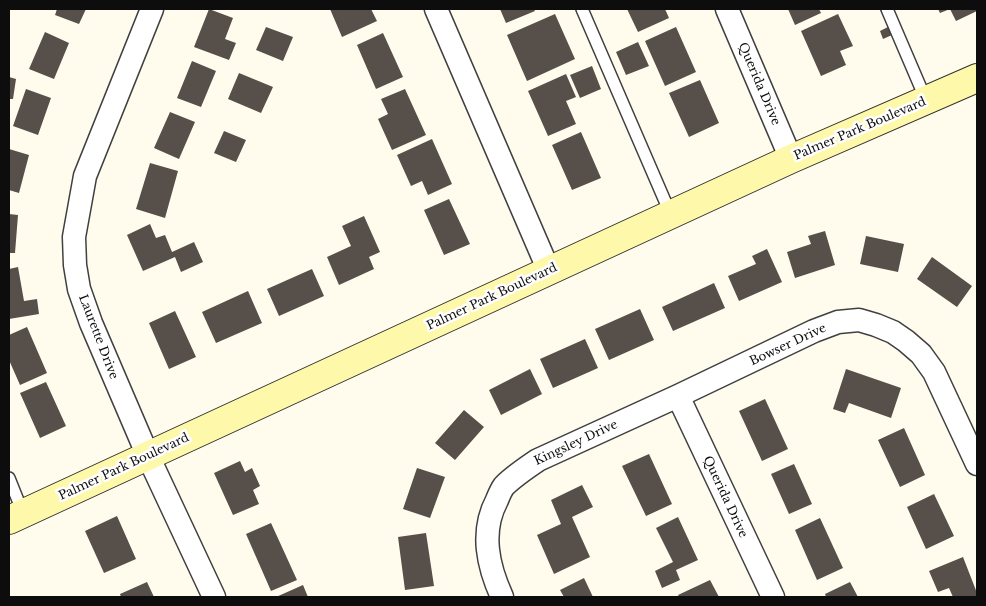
<!DOCTYPE html>
<html>
<head>
<meta charset="utf-8">
<style>
	body { margin:0 }
	#map { position:relative; width:986px; height:606px; overflow:hidden; background:#fffcee; font-family:"Libre Baskerville",serif }
	canvas { display:block }
	.frame { position:absolute; inset:0; border:10px solid #0d0d0d; pointer-events:none }
</style>
</head>
<body>
<div id="map">
<canvas width="986" height="606"></canvas>
<div class="frame"></div>
</div>
<script>
const c = document.querySelector('canvas').getContext('2d');
c.lineJoin = 'round';
function fill(path, color) { c.fillStyle = color; c.fill(path, 'evenodd'); }
function stroke(path, color, width, dash) { c.strokeStyle = color; c.lineWidth = width; c.lineCap = dash ? 'butt' : 'round'; c.setLineDash(dash || []); c.stroke(path); }
function write(font, color, halo, rows, align = 'center') {
  c.font = font + ' "Libre Baskerville",serif'; c.lineWidth = 5; c.setLineDash([]); c.textBaseline = 'middle'; c.strokeStyle = halo; c.fillStyle = color; for (const [text, x, y, turn = 0] of rows) {
    c.save(); c.translate(x, y); c.rotate((+turn || 0) * Math.PI / 180); c.textAlign = isNaN(turn) ? turn : align; if (halo) c.strokeText(text, 0, 0); c.fillText(text, 0, 0); c.restore();
  }
}
fill(new Path2D(`
	M57 9H86L79 24 55 15Z
	M209 9 233 18 225 39 236 43 229 60 194 47Z
	M330 9H371L377 21 342 37Z
	M500 9H534L535 11 506 23Z
	M627 9H665L669 18 638 32Z
	M788 9H819L821 13 795 25Z
	M938 9H977V11L956 21 950 9 940 13Z
	M555 14 575 59 527 81 507 35Z
	M838 14 853 46 840 51 846 65 821 76 801 31Z
	M266 27 293 37 283 61 256 50Z
	M676 27 696 72 665 86 645 41Z
	M888 27 892 35 883 39 880 31Z
	M45 32 69 43 54 79 29 69Z
	M383 33 403 77 376 89 357 45Z
	M638 42 649 66 626 75 616 52Z
	M192 61 216 71 201 107 177 98Z
	M592 66 601 89 580 98 570 75Z
	M239 73 273 87 261 113 228 99Z
	M566 74 576 97 566 101 576 124 548 136 528 91Z
	M9 77 16 79 13 99H9Z
	M700 80 719 123 689 137 669 93Z
	M26 89 51 98 38 135 13 126Z
	M405 89 426 135 392 150 378 119 388 114 381 99Z
	M170 112 195 122 179 159 154 148Z
	M224 131 246 140 236 162 214 153Z
	M581 132 601 178 572 190 552 145Z
	M432 139 452 184 428 195 422 181 411 186 397 155Z
	M9 149 29 155 19 193 9 190Z
	M150 163 178 171 165 218 136 209Z
	M449 199 470 244 444 255 424 210Z
	M9 214 18 215 15 253H9Z
	M364 216 380 252 369 257 374 269 339 285 327 257 351 246 342 226Z
	M150 224 156 238 165 235 172 252 194 242 203 262 181 272 175 257 143 271 127 235Z
	M825 231 835 265 795 278 787 252 811 244 808 236Z
	M866 236 904 244 898 272 860 264Z
	M767 249 782 282 739 301 728 276 756 264 752 256Z
	M932 257 972 286 957 307 917 279Z
	M18 267 24 301 37 299 39 314 9 319V269Z
	M312 269 324 296 279 316 267 289Z
	M714 283 725 308 673 331 662 307Z
	M248 291 262 323 216 343 202 312Z
	M640 309 654 340 609 360 595 329Z
	M175 311 196 357 169 369 149 323Z
	M27 327 47 373 20 385 9 360V335Z
	M585 339 598 368 553 388 540 359Z
	M530 369 542 394 501 415 489 390Z
	M846 369 901 388 891 418 849 403 845 413 833 409Z
	M46 382 66 426 40 438 20 393Z
	M765 399 788 449 762 461 739 411Z
	M464 410 484 427 455 460 435 443Z
	M904 428 925 475 900 487 878 440Z
	M649 454 672 504 646 516 622 466Z
	M240 461 245 472 252 468 260 486 253 490 259 504 233 515 214 473Z
	M794 464 812 504 789 514 771 474Z
	M417 468 445 477 430 518 403 509Z
	M582 485 593 507 572 517 590 557 554 574 537 535 561 524 551 500Z
	M934 494 954 536 926 549 907 507Z
	M117 516 136 559 104 573 85 531Z
	M678 517 698 560 676 570 680 580 662 588 655 571 673 562 656 528Z
	M820 518 843 568 817 580 795 530Z
	M271 523 297 580 271 591 246 534Z
	M426 533 434 586 405 590 398 537Z
	M963 557 977 593V596L974 597H953L949 588 938 592 929 571Z
	M584 578 593 597H564L560 590Z
	M710 580 719 597H679L678 595Z
	M147 582 154 597H121L120 594Z
	M850 582 858 597H826L825 594Z
	M303 585 308 597H276Z`), '#564f4a');
const service = new Path2D(`
	M582 9 671 215
	M887 9 926 100
	M9 478 23 513`);
const minor = new Path2D(`
	M152 9 85 176 74 237 75 265 79 289 91 323 148 456 214 597
	M436 9 549 271
	M727 9 791 159
	M678 396 773 597
	M502 597C488 566 480 532 497 500 499 495 501 490 504 486 514 476 526 468 538 460L678 396 814 331 838 322 859 320 876 325 893 332 906 341 921 354 934 372 977 464`);
const secondary = new Path2D(`
	M9 520 791 159 977 78`);
stroke(service, '#404040', 14);
stroke(minor, '#404040', 25);
stroke(secondary, '#2f2f2f', 30);
stroke(service, '#fff', 11);
stroke(minor, '#fff', 22);
stroke(secondary, '#fef8aa', 28);
write('12px', '#0d0d0d', '#fff', [
	["Querida Drive",759,84,67],
	["Palmer Park Boulevard",860,129,-23],
	["Palmer Park Boulevard",492,297,-25],
	["Laurette Drive",98,337,69],
	["Bowser Drive",788,345,-25],
	["Kingsley Drive",576,443,-25],
	["Palmer Park Boulevard",124,467,-25],
	["Querida Drive",725,497,65]
]);
</script>
</body>
</html>
